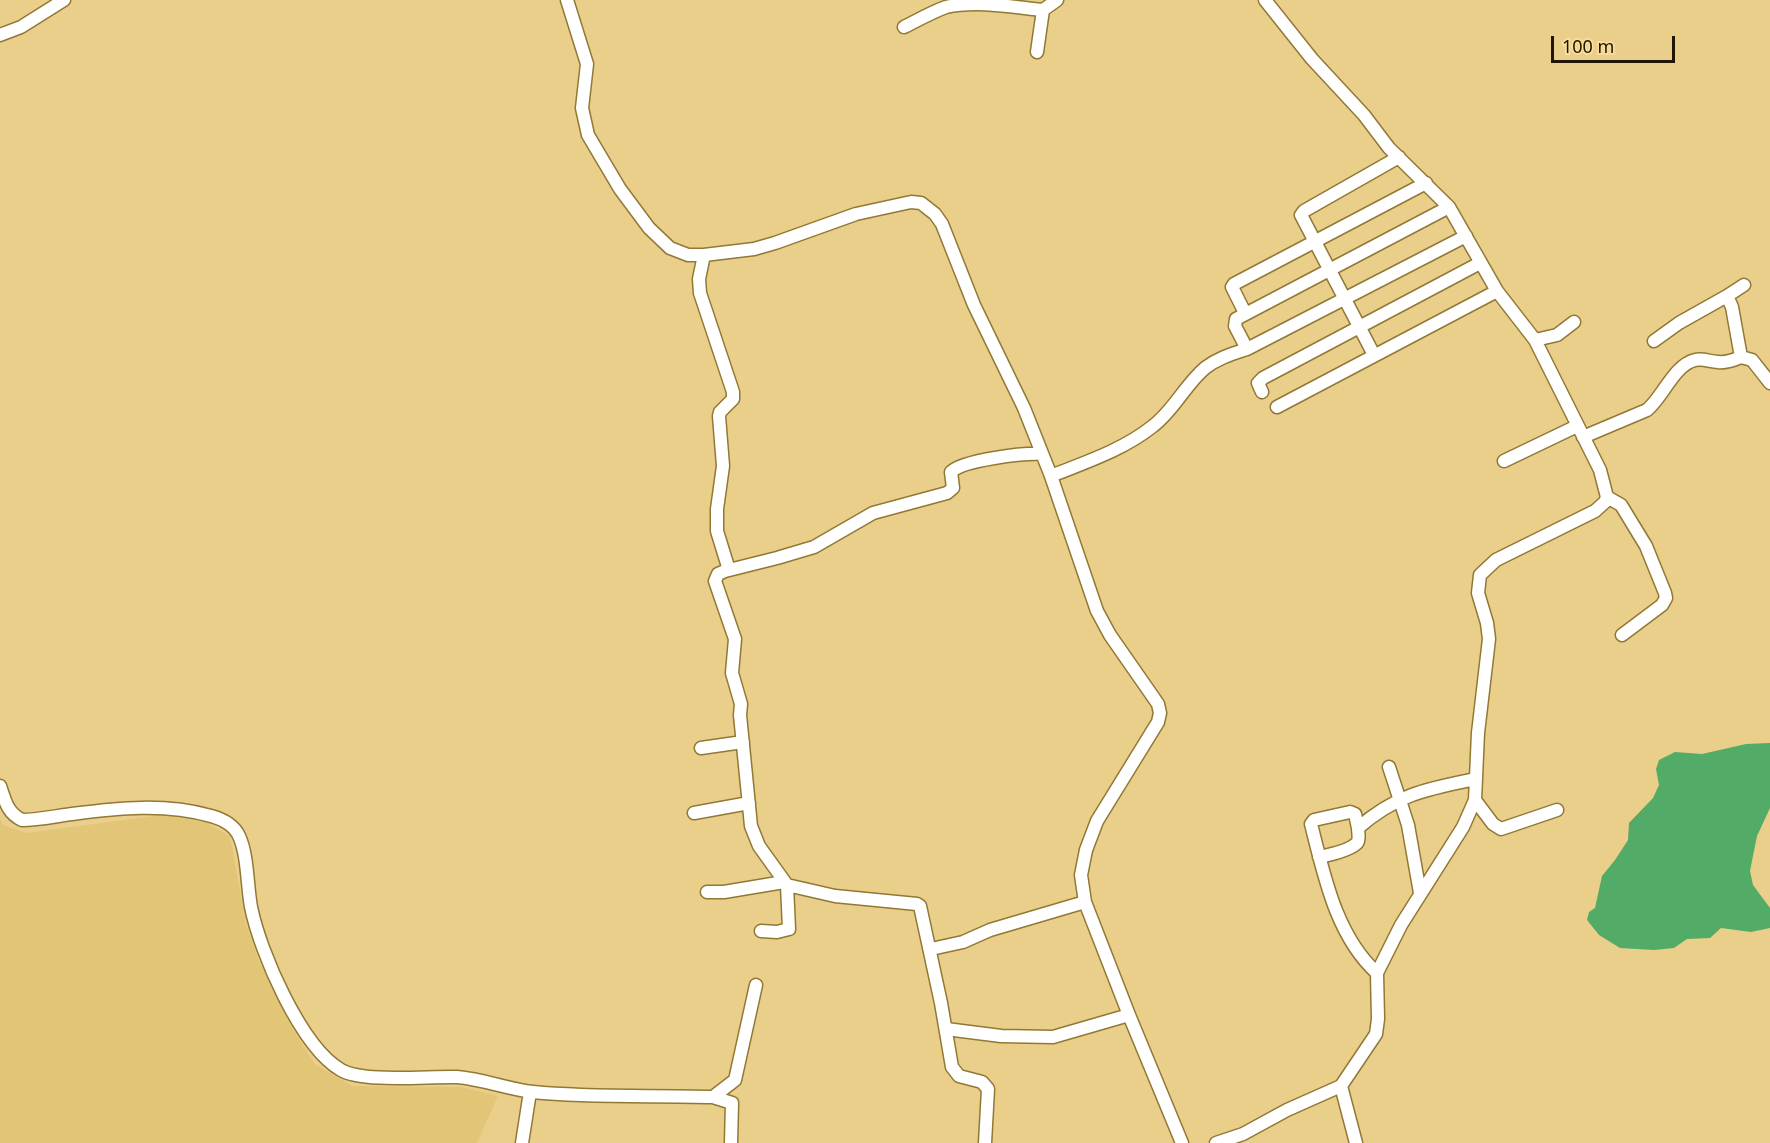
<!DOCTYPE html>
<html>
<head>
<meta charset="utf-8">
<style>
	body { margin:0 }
	#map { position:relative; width:1770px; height:1143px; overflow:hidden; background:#eacf8b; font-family:"Noto Sans",sans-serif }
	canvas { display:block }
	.scale { position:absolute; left:1551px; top:36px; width:124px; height:27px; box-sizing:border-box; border:3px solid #1f1500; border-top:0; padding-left:8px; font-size:18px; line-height:21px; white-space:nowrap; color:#1f1500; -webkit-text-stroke:4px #f8dc98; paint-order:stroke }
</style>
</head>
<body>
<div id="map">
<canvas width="1770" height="1143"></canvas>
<div class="scale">100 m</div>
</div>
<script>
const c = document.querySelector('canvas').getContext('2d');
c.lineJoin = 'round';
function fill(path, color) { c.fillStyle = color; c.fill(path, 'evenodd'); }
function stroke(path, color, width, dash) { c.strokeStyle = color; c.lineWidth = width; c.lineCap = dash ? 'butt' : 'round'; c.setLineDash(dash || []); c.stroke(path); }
fill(new Path2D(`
	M162 815 205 822 230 836 246 924 258 958 292 1028 315 1064 352 1086 462 1087 498 1096 477 1143H0V818L3 825 26 833Z`), '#e3c578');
fill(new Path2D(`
	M1770 743V808L1757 836 1750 871 1753 885 1770 908V928L1751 932 1721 928 1710 938 1687 939 1674 948 1654 950 1620 948 1599 935 1587 920 1589 912 1595 908 1602 876 1615 860 1628 840 1629 823 1653 798 1659 785 1656 769 1659 760 1675 752 1702 754 1746 744Z`), '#52ab66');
const minor = new Path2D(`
	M567 0 587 64 582 108 588 135 620 189 649 228 670 248 688 255H704L754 249 775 243 856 214 911 202 921 203 935 214 942 224 974 305 1024 408 1051 476 1097 611 1110 635 1158 704 1160 713 1158 722 1097 821 1086 850 1081 875 1085 902 1129 1015 1182 1143
	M904 27C918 20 932 12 946 7 976 0 1013 7 1043 10
	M0 35 21 27 64 0
	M1037 52 1043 10 1057 0
	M704 255 699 279 700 293 733 392V399L720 412 719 416 723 466 717 509V531L729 570
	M1727 296 1744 285
	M1245 313 1232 287 1234 284 1426 183
	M1535 340 1557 335 1574 322
	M1247 349 1235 326 1236 319 1449 207
	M1374 355 1301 215 1304 211 1399 157
	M1741 357 1752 360 1770 383
	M1262 392 1258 383 1263 378 1480 263
	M1277 407 1497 291
	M1583 437 1647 410C1663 397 1674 365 1695 360 1704 358 1710 362 1718 362 1726 363 1734 360 1741 357L1732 307 1727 296 1679 323 1654 341
	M1504 461 1577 426
	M1051 476C1086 462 1123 450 1153 426 1174 410 1185 385 1205 368 1218 358 1232 354 1247 349L1466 236
	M1607 497 1621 505 1646 546 1665 593 1666 598 1662 605 1622 635
	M701 748 743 742
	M1389 767 1408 825 1420 893
	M0 786C5 800 7 813 22 820 38 820 56 816 72 814 118 808 165 803 211 816 222 819 234 825 239 836 248 855 247 886 251 907 260 952 301 1047 341 1070 363 1083 429 1076 457 1077 483 1079 507 1089 533 1092 593 1098 653 1095 713 1097L732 1103 731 1143
	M1475 800 1493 824 1501 829 1557 810
	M694 813 749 803
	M1358 828 1355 814 1350 812 1314 820 1311 824C1324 875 1336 936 1377 973
	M1319 857C1329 855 1350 850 1357 843 1360 839 1358 833 1358 828 1397 794 1427 789 1476 779
	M707 892H724L784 882
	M761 931 777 932 789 929 787 885
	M931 949 963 942 990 930 1085 902
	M946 1029 1001 1036 1053 1037 1129 1015
	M1341 1086 1356 1143
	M713 1097 735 1080 756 985
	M522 1143 530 1092
	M985 1143 988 1089 982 1082 959 1076 952 1067 941 1003 920 906 917 904 835 896 787 885 759 846 751 826 740 715 741 704 732 673 735 639 715 581 718 574 725 571 777 558 814 547 873 513 947 493 953 488 951 472C963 460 1023 453 1042 454
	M1216 1143 1243 1134 1287 1110 1341 1086 1376 1034 1378 1019 1377 973 1401 925 1463 827 1475 800 1478 733 1489 639 1487 623 1478 593 1480 575 1496 560 1595 511 1605 502 1607 497 1600 470 1535 340 1497 291 1449 207 1389 148 1364 115 1312 59 1265 0`);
stroke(minor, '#917834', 15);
stroke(minor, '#fff', 12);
</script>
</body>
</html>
